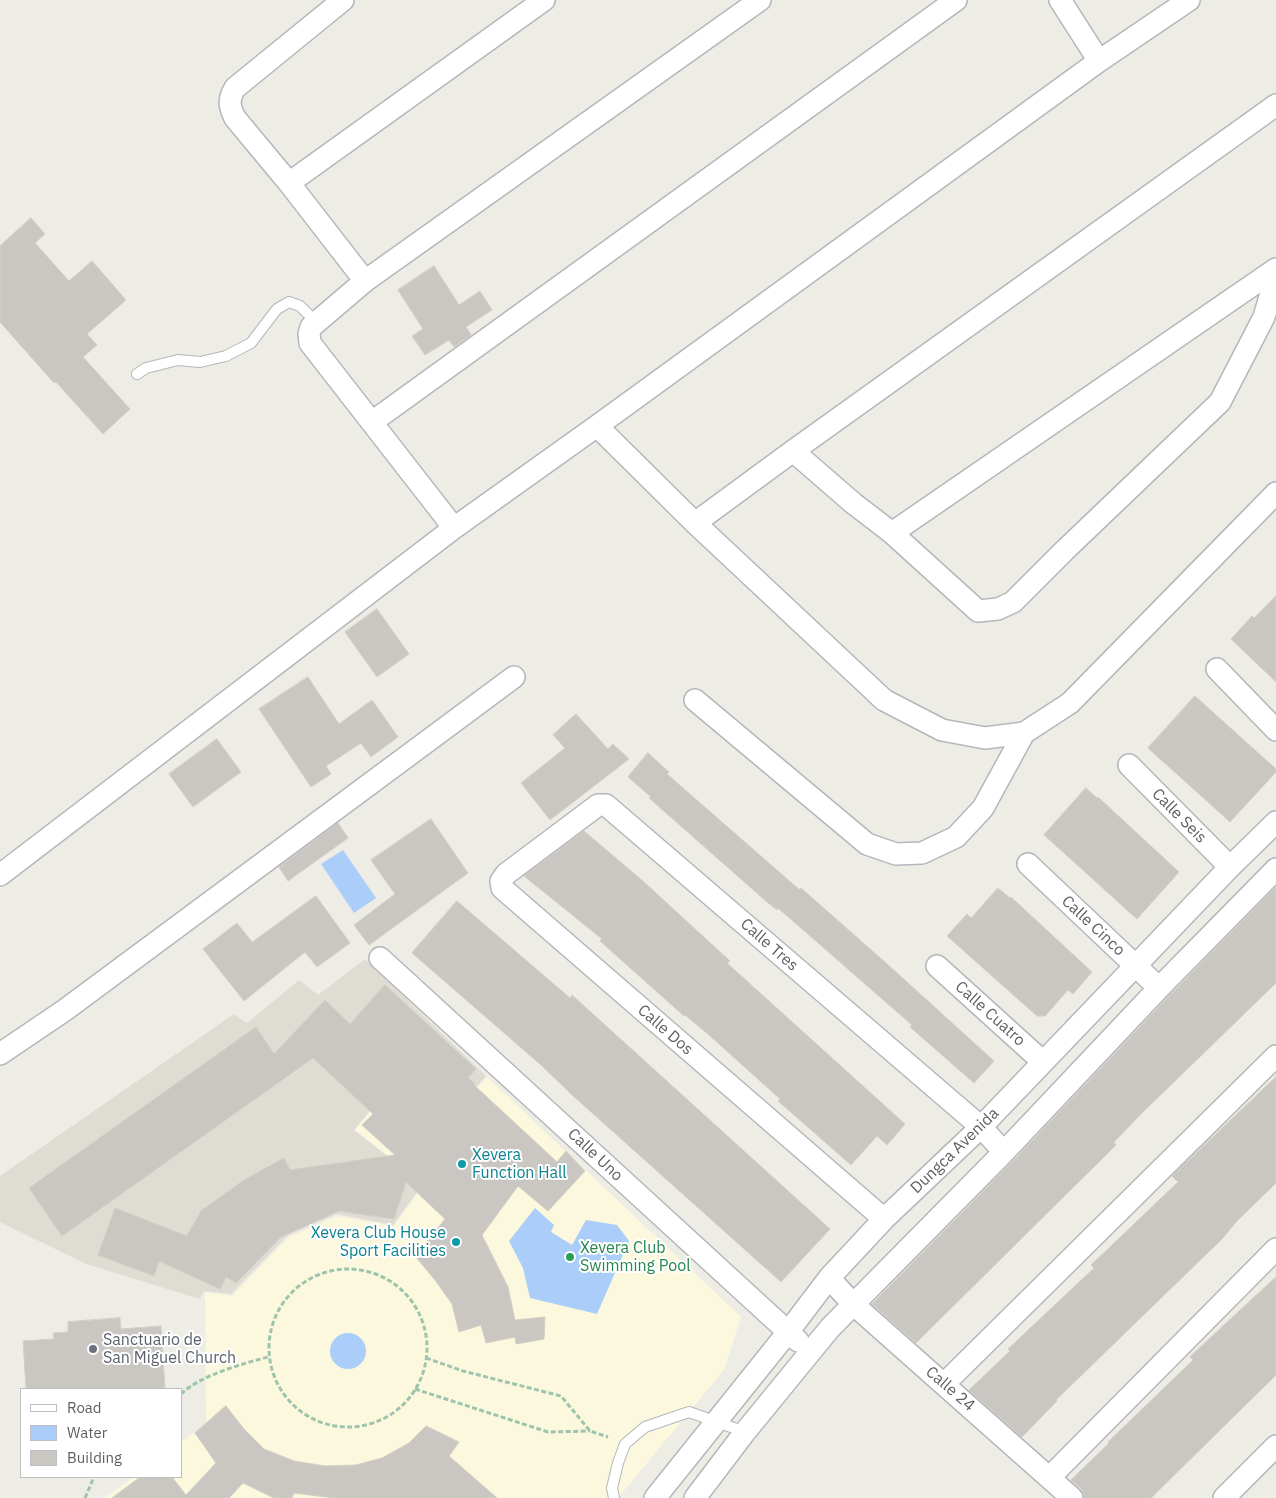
<!DOCTYPE html>
<html>
<head>
<meta charset="utf-8">
<style>
	body { margin:0 }
	#map { position:relative; width:1276px; height:1498px; overflow:hidden; background:#eeede5; font-family:"IBM Plex Sans",sans-serif }
	canvas { display:block }
	.legend { position:absolute; left:20px; top:1388px; width:162px; height:90px; box-sizing:border-box; background:#fff; border:1px solid #bebfc1; margin:0; padding:6px 9px; list-style:none; font-size:15px; color:#5d5f64 }
	.legend li { display:flex; align-items:center; gap:10px; height:25px }
	.legend b { width:25px; border:1px solid #bebfc1 }
</style>
</head>
<body>
<div id="map">
<canvas width="1276" height="1498"></canvas>
<ul class="legend">
<li><b style="height:6px;background:#fff"></b>Road</li>
<li><b style="height:14px;background:#aacef9"></b>Water</li>
<li><b style="height:14px;background:#cac7c2"></b>Building</li>
</ul>
</div>
<script>
const c = document.querySelector('canvas').getContext('2d');
c.lineJoin = 'round';
function fill(path, color) { c.fillStyle = color; c.fill(path, 'evenodd'); }
function stroke(path, color, width, dash) { c.strokeStyle = color; c.lineWidth = width; c.lineCap = dash ? 'butt' : 'round'; c.setLineDash(dash || []); c.stroke(path); }
function write(font, color, halo, rows, align = 'center') {
  c.font = font + ' "IBM Plex Sans",sans-serif'; c.lineWidth = 4; c.setLineDash([]); c.textBaseline = 'middle'; c.strokeStyle = halo; c.fillStyle = color; for (const [text, x, y, turn = 0] of rows) {
    c.save(); c.translate(x, y); c.rotate((+turn || 0) * Math.PI / 180); c.textAlign = isNaN(turn) ? turn : align; if (halo) c.strokeText(text, 0, 0); c.fillText(text, 0, 0); c.restore();
  }
}
fill(new Path2D(`
	M405 1070 453 1113 487 1077 741 1317 724 1370 618 1498H104L133 1477H181V1442L206 1424 205 1292 232 1296 289 1237 337 1216 394 1226 424 1184 355 1130Z`), '#fcf8dd');
fill(new Path2D(`
	M365 959 486 1076 454 1112 405 1068 354 1130 423 1184 393 1225 337 1214 288 1235 231 1294 204 1291 200 1299 86 1264 0 1222V1176L234 1014 247 1023 299 980 318 995Z`), '#dedcd3');
fill(new Path2D(`
	M343 850 376 898 354 913 321 864Z
	M535 1208 554 1225 551 1232 572 1245 586 1220 617 1225 629 1241 597 1314 530 1298 523 1268 509 1241Z
	M330 1351a18 18 0 1 1 36 0a18 18 0 1 1-36 0Z`), '#aacef9');
const building = new Path2D(`
	M31 218 45 234 35 243 69 281 92 261 126 300 87 334 97 345 83 357 130 409 103 434 56 382 54 383 0 322V246Z
	M434 266 459 305 480 291 492 310 466 327 471 335 454 347 449 340 425 355 412 336 423 329 398 290Z
	M1276 596V682L1231 639 1252 616 1254 618Z
	M377 609 409 654 377 677 345 632Z
	M308 677 339 724 372 700 398 737 371 757 361 743 326 766 331 774 311 787 259 709Z
	M1195 696 1276 769V772L1230 822 1148 748Z
	M576 714 608 749 613 744 629 759 550 820 521 783 565 748 553 735Z
	M217 739 241 772 193 807 169 774Z
	M648 753 669 772 667 774 786 878 800 890 801 888 886 963 994 1061 974 1083 910 1027 912 1025 778 908 777 910 767 902 649 798 651 797 628 777Z
	M1086 788 1097 798 1098 797 1179 872 1137 919 1044 835Z
	M431 819 468 873 369 945 354 925 395 894 371 860Z
	M338 823 348 838 288 881 279 867Z
	M584 831 644 882 730 961 727 963 905 1124 887 1145 877 1136 851 1165 778 1101 780 1099 709 1035 685 1015 684 1016 600 941 602 939 524 876Z
	M1276 887V983L1141 1114 1114 1142 1116 1145 916 1343 872 1304 1013 1161 1168 997Z
	M998 888 1010 898 1011 897 1092 972 1073 994 1068 990 1045 1016H1037L947 936 967 914 971 918Z
	M316 896 350 943 317 967 305 952 244 1001 203 949 237 923 252 942Z
	M457 901 570 998 572 995 830 1229 781 1282 571 1094 541 1065 412 953Z
	M385 985 476 1069 468 1078 475 1084 474 1085 557 1162 566 1151 585 1171 548 1211 518 1186 482 1235 508 1287 515 1320 545 1317 544 1339 516 1344 515 1337 486 1343 481 1325 459 1332 452 1304 435 1280 415 1256 445 1219 406 1182 394 1219 339 1211 281 1237 236 1283 226 1277 220 1289 159 1261 154 1276 98 1255 115 1208 187 1236 201 1211 244 1180 284 1158 290 1170 395 1155 362 1125 373 1114 313 1058 62 1236 29 1188 256 1027 274 1054 325 1000 350 1024Z
	M1276 1077V1183L1236 1222 1222 1239 1056 1400 1057 1401 1022 1437 969 1390 1010 1351 1008 1349 1094 1268 1091 1265 1178 1182 1172 1176Z
	M1276 1277V1375L1151 1498H1084V1494L1081 1489 1071 1480 1109 1443 1108 1442 1193 1360 1190 1357Z
	M120 1318 121 1329 161 1326 165 1389H26L23 1341 54 1339 53 1333 68 1332V1322Z
	M226 1406 244 1429 264 1449 294 1461 325 1466 356 1465 382 1458 409 1443 426 1426 459 1442 449 1456 497 1498H334L294 1493 292 1498H274L243 1483 229 1498H112L140 1477H172L186 1495 216 1463 195 1433Z`);
fill(building, '#cac7c2');
stroke(building, '#d2cfc4', 1);
const lane = new Path2D(`
	M137 374 146 368 178 360 200 362 226 356 251 343 277 309 289 302 300 306 316 322
	M614 1498 612 1488 618 1463 625 1444 645 1427 689 1412 745 1432`);
const street = new Path2D(`
	M343 0 235 88C228 100 229 106 235 118L289 183 365 281
	M1060 0 1099 61
	M289 183 544 0
	M372 422 956 0
	M597 426 695 523 884 700 942 730 985 738 1024 733 1070 703 1276 493
	M793 451 853 503 892 533 978 611 998 609 1013 602 1065 550 1220 402 1264 317 1276 276
	M695 523 793 451 1276 105
	M454 528 310 343 309 334 311 327 365 281 760 0
	M892 533 1276 269
	M1217 669 1276 730
	M695 700 867 844 896 854 922 853 956 837 983 808 1024 733
	M1129 765 1230 867
	M1028 864 1159 988
	M0 875 454 528 597 426 1099 61 1189 0
	M380 958 798 1341
	M937 966 1043 1062
	M0 1054 65 1010 514 677
	M884 1219 502 888 501 881 506 874 598 805H606L981 1127 1004 1152
	M829 1278 853 1304 1072 1498
	M944 1384 1276 1056
	M1050 1477 1276 1249
	M655 1498 788 1332 829 1278 884 1219 981 1127 1230 867 1276 822
	M695 1498 745 1432 830 1328 1004 1152 1159 988 1276 869
	M1224 1498 1276 1446`);
stroke(lane, '#b5b6bb', 12);
stroke(street, '#b5b6bb', 24);
stroke(new Path2D(`
	M269 1348a79 79 0 1 1 158 0a79 79 0 1 1-158 0Z
	M426 1358 463 1371 561 1396 590 1431 608 1437
	M415 1389 548 1432 590 1431
	M181 1394C201 1375 242 1364 268 1357
	M85 1498 94 1477`), '#9dc4ac', 3, [5, 2.5]);
stroke(lane, '#fff', 10);
stroke(street, '#fff', 21);
for (const [x, y, r, color] of [
	[462,1164,5,"#0f9aa8"],
	[456,1242,5,"#0f9aa8"],
	[570,1257,5,"#2e9e5b"],
	[93,1349,5,"#6b7280"]
]) { const dot = new Path2D(); dot.arc(x, y, r, 0, 2 * Math.PI); c.fillStyle = color; c.fill(dot); stroke(dot, '#fff', 2); }
write('16px', '#5d5f64', '#fff', [
	["Calle Seis",1179,816,45],
	["Calle Cinco",1093,926,43],
	["Calle Tres",769,945,41],
	["Calle Cuatro",990,1014,42],
	["Calle Dos",665,1030,41],
	["Dungca Avenida",955,1151,-44],
	["Calle Uno",595,1155,43],
	["Calle 24",950,1389,41]
]);
write('16px', '#0d838f', '#fff', [
	["Xevera",472,1155],
	["Function Hall",472,1173],
	["Xevera Club House",446,1233,"right"],
	["Sport Facilities",446,1251,"right"]
], 'left');
write('16px', '#27864d', '#fff', [
	["Xevera Club",580,1248],
	["Swimming Pool",580,1266]
], 'left');
write('16px', '#5b616d', '#fff', [
	["Sanctuario de",103,1340],
	["San Miguel Church",103,1358]
], 'left');
</script>
</body>
</html>
